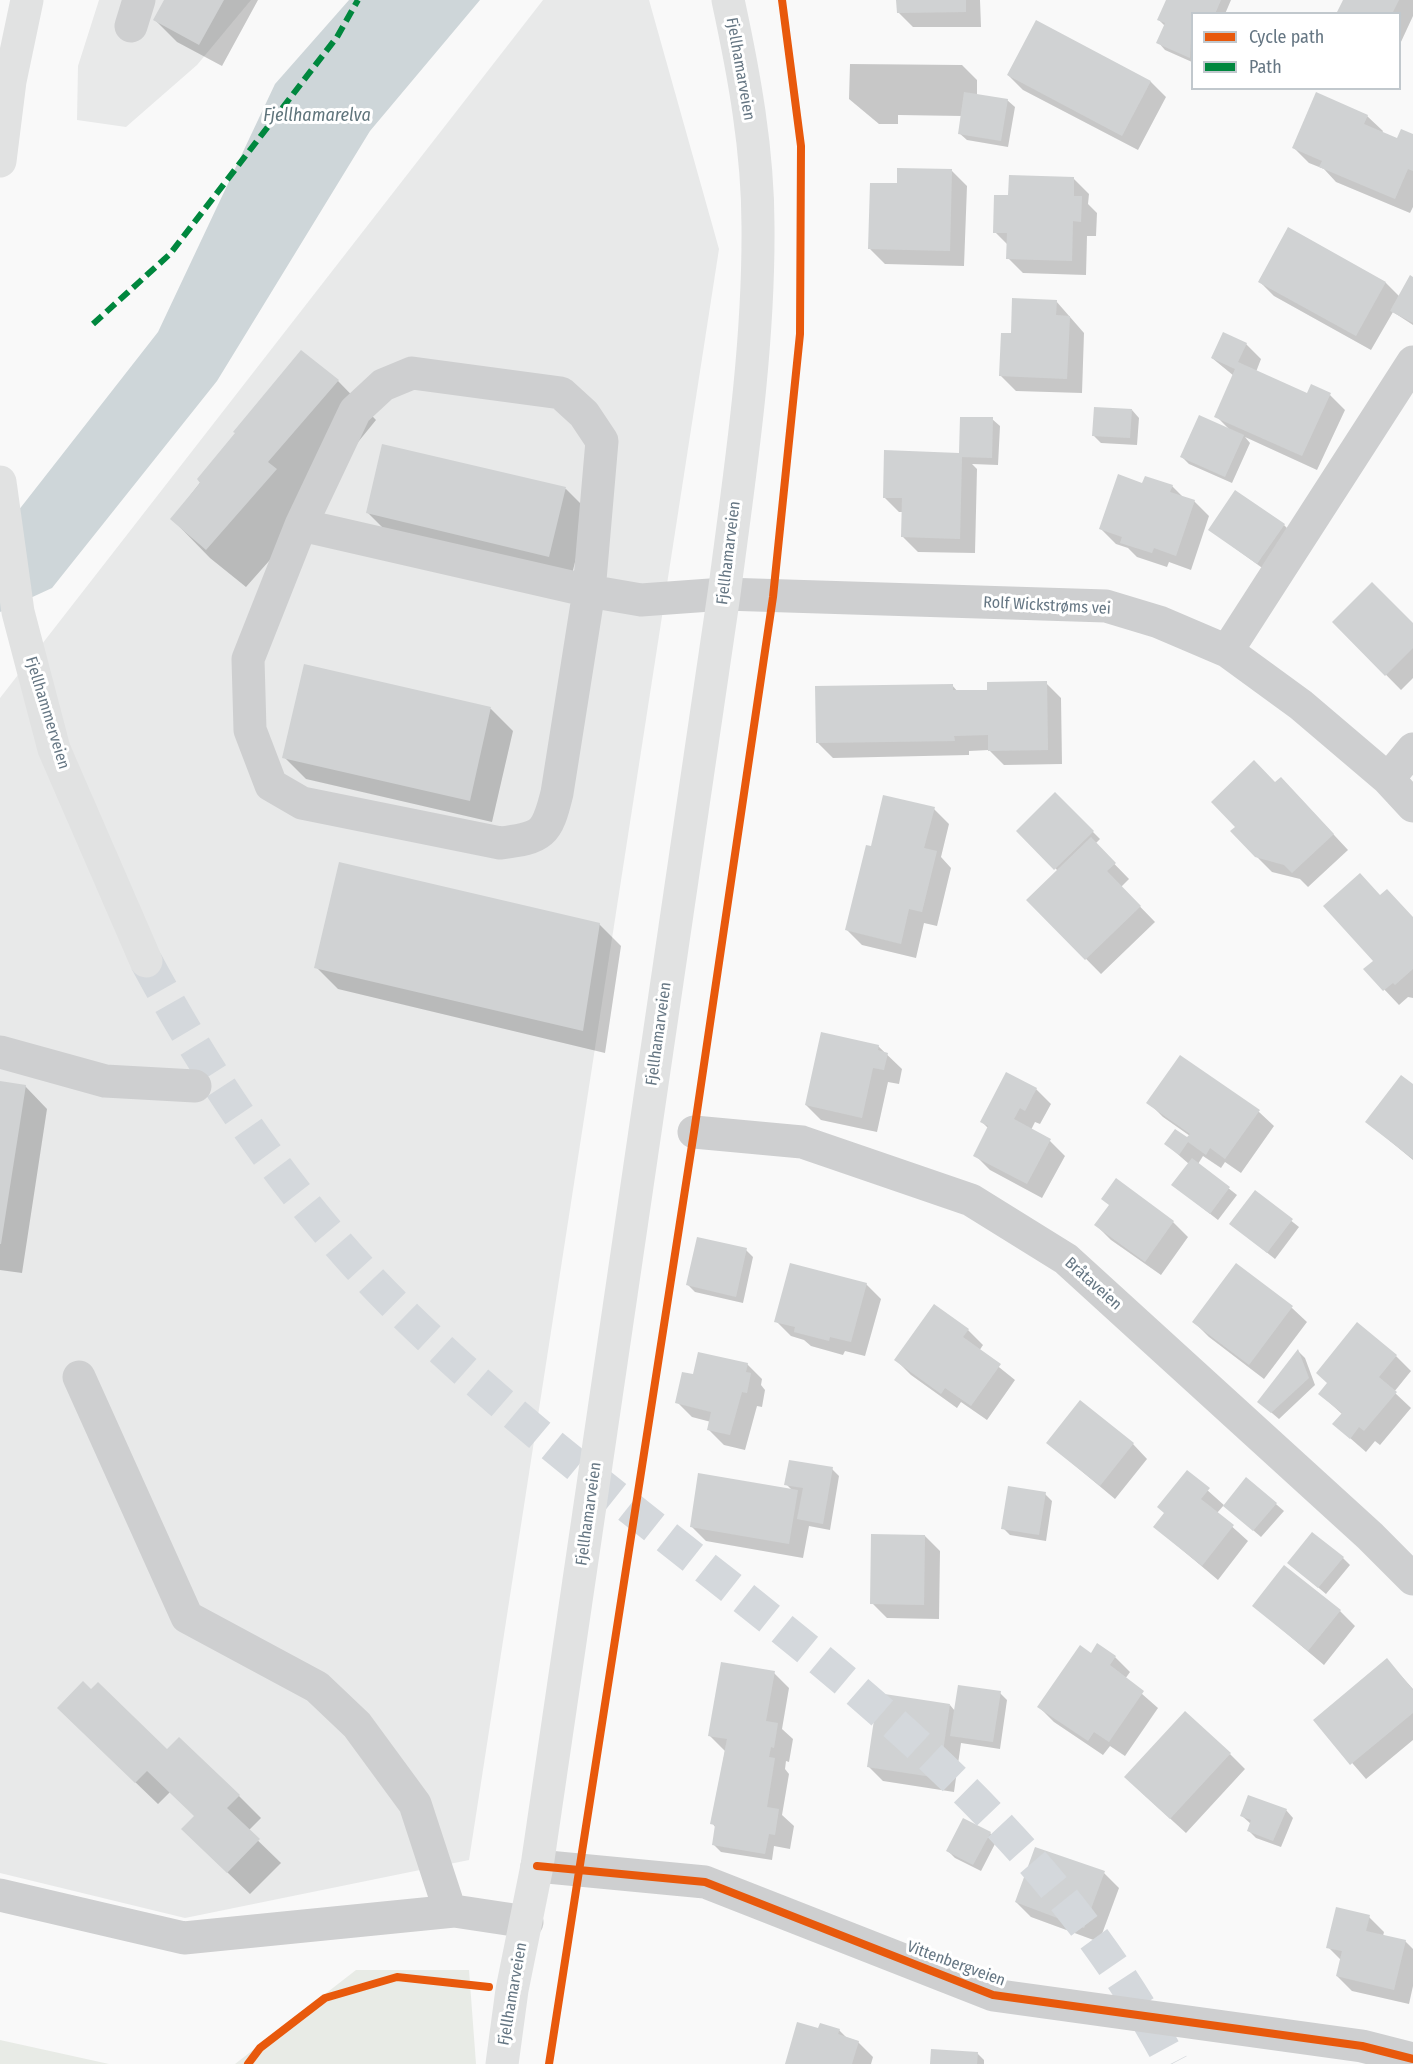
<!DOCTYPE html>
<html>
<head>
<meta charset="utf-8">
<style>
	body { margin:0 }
	#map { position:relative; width:1413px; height:2064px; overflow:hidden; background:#f9f9f9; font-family:"Fira Sans Condensed",sans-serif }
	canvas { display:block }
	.legend { position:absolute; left:1191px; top:12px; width:210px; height:78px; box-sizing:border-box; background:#fff; border:2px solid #c1c8cd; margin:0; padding:8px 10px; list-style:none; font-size:18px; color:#657683 }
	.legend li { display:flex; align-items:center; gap:12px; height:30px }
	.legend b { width:30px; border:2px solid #c1c8cd }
</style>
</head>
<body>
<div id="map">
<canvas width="1413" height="2064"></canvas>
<ul class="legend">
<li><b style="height:8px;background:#e8590c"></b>Cycle path</li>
<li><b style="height:8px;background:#00873e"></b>Path</li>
</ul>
</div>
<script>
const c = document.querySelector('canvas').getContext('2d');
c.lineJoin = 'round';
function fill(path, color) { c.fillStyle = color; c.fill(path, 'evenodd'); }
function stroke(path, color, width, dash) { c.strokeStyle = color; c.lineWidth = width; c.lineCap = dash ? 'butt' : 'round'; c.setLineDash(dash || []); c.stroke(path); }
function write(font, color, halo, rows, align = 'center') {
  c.font = font + ' "Fira Sans Condensed",sans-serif'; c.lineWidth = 6; c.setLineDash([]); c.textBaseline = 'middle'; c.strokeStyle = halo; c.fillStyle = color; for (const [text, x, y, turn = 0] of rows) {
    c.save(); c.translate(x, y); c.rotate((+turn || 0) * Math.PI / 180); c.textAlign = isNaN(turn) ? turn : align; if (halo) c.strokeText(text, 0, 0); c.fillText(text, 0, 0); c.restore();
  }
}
fill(new Path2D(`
	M99 0H251L197 65 126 127 77 120 78 66Z
	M543 0H649L719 249 469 1860 185 1918 0 1873V698Z`), '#e8e9e9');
fill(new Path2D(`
	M356 1970H469L476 2064H235Z
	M0 2040 109 2064H0Z`), '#e8ebe6');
fill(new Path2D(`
	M349 0H480L370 131 217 381 52 588 0 612V534L158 332 275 84Z`), '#ced6d9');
fill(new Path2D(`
	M166 0H258L222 66 177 42 155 20Z
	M898 0H980L981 27H913L898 12Z
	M1167 0H1231L1225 14H1192V62L1165 50 1158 42 1165 26 1159 20Z
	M1344 0H1413V16L1400 44V14H1338Z
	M1036 22 1151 82 1166 97 1138 150 1023 90 1008 75Z
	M850 64 962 65 977 80V95L1007 100 1015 107 1008 147 967 140 959 133 962 116 898 115V124H879L849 99Z
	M1367 116 1383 131 1382 133 1398 140 1413 136V207L1410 213 1336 182 1324 169 1309 163 1294 148Z
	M952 171 967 186 964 266 885 264 870 249 898 185Z
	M1074 179 1089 194 1088 204 1097 213 1096 236H1087L1086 275 1023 273 1008 258V245L995 232 1010 197Z
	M1289 229 1386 283 1400 297 1413 278V325L1393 312 1371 350 1274 296 1259 281Z
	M1056 301 1084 333 1082 393 1016 391 1001 376 1012 335Z
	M1246 344 1261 359 1256 372 1308 395 1312 386 1330 395 1345 410 1317 470 1245 437 1250 443 1232 483 1189 464 1182 457 1230 430 1216 416 1234 376 1212 358Z
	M301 352 338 381 376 420 328 479 315 509 246 587 210 558 172 519Z
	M1132 410 1139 418 1137 445 1101 443 1094 436Z
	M992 419 1000 426 998 465 972 464 977 469 975 553 918 552 903 537V512H899L884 497 960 454Z
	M1143 485 1172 486 1184 498 1194 501 1209 516 1191 570 1169 562 1167 567 1137 557 1128 548 1116 544 1101 529Z
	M566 489 588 511 571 578 390 535 368 513Z
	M1284 525 1291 532 1265 570 1210 530Z
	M1334 622 1413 625V678L1401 690Z
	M305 666 491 709 513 731 492 822 306 779 284 757Z
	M1046 683 1061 698 1062 764 1004 765 989 750 969 751V755L833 758 818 743 952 685 958 692 989 691Z
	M1276 784 1296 794 1348 850 1308 887 1300 879 1272 872 1256 856Z
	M1055 794 1100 839 1095 844 1129 879 1121 887 1155 922 1101 974 1028 900 1058 871 1018 831Z
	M934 809 949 824 941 857 951 868 937 926 924 923 916 958 862 945 847 930 872 847Z
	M1381 896 1413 918V998L1408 997 1399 1005 1365 969 1375 961Z
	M599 924 621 946 605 1053 338 989 316 967Z
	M878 1046 902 1069 899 1084 888 1082 877 1132 821 1120 806 1105Z
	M0 1083 25 1086 47 1109 22 1273 0 1270Z
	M1413 1086V1160L1367 1122Z
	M1036 1089 1051 1104 1040 1124 1035 1122 1031 1130 1050 1141 1065 1156 1042 1198 990 1170 975 1155 989 1129 982 1122Z
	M1148 1102 1259 1112 1274 1126 1241 1173 1225 1162 1221 1168 1203 1156 1198 1164 1237 1195 1218 1220 1173 1185 1189 1164 1166 1144 1188 1139 1190 1136 1163 1117Z
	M1255 1192 1299 1227 1275 1259 1231 1224Z
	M1173 1222 1188 1237 1161 1275 1111 1240 1096 1225Z
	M746 1250 753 1257 743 1303 695 1292 687 1284Z
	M866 1284 881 1299 865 1356 845 1351 843 1355 811 1346 804 1340 791 1336 776 1321Z
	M934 1306 968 1330 983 1345 979 1351 1015 1380 987 1420 961 1402 957 1408 911 1375 896 1360Z
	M1292 1308 1307 1322 1264 1379 1209 1337 1194 1322Z
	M1298 1351 1305 1358 1315 1385 1279 1419 1259 1402Z
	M1396 1356 1411 1371 1394 1392 1411 1408 1380 1445 1375 1441 1366 1452 1334 1424 1342 1414 1320 1394 1328 1384Z
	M747 1364 762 1379 761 1385 765 1390 762 1407 757 1406 745 1450 724 1445 709 1430 711 1422 692 1417 677 1402 694 1376Z
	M1048 1443 1133 1444 1147 1459 1115 1499Z
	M832 1469 839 1476 830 1530 809 1526 803 1558 706 1541 691 1526 792 1490 786 1484Z
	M1187 1472 1225 1506 1247 1479 1284 1511 1261 1537 1224 1505 1217 1513 1248 1541 1218 1580 1155 1527 1165 1514Z
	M1045 1494 1052 1501 1046 1541 1010 1535 1003 1528Z
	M925 1536 940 1551 939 1619 887 1618 872 1603Z
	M1343 1558 1350 1565 1326 1594 1289 1563Z
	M1254 1606 1340 1611 1355 1626 1324 1665Z
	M1092 1655 1115 1657 1130 1672 1125 1679 1158 1708 1125 1756 1110 1746 1103 1755 1054 1722 1039 1707Z
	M1387 1660 1413 1689V1740L1366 1779 1315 1720Z
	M774 1673 789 1688 782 1729 793 1739 789 1762 786 1761 785 1769 789 1774 782 1815 794 1826 790 1849 774 1846 772 1860 721 1852 713 1844 716 1828 712 1823 725 1751 710 1736Z
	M1000 1693 1007 1700 1000 1749 961 1743 954 1792 883 1781 868 1766 950 1705 955 1711Z
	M81 1730 167 1751 239 1796 261 1818 248 1831 281 1863 250 1894 205 1851 196 1816 170 1792 158 1804Z
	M1230 1754 1245 1769 1186 1833 1141 1792Z
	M1286 1810 1293 1818 1281 1847 1256 1838 1248 1830 1251 1824 1242 1816Z
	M990 1833 997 1840 981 1871 955 1858 948 1851Z
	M1104 1873 1119 1888 1099 1942 1031 1917 1016 1902Z
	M1369 1917 1384 1932 1383 1936 1405 1941 1413 1949V1986L1409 2004 1352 1991 1337 1976 1341 1960 1328 1947Z
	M819 2030H839L848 2039 858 2042 873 2057 871 2064H786Z
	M977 2053 984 2060V2064H932Z`), '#0003');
fill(new Path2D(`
	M164 0H224L199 45 153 20Z
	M896 0H966V12L897 13Z
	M1166 0H1221L1215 14H1192L1190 58 1156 43 1165 23 1157 20Z
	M1343 0H1399L1392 14H1336Z
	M1036 20 1151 81 1122 136 1007 75Z
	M964 92 1008 99 1001 141 958 134Z
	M1316 92 1368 115 1364 124 1397 138 1401 129 1413 134V171L1408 169 1395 199 1319 167 1322 161 1292 148Z
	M897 168 952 169 950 251 868 249 870 183H897Z
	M1009 175 1074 177V196H1082L1081 222 1073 221 1072 261 1006 259 1007 233H993L994 195H1008Z
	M1288 227 1386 282 1356 336 1258 282Z
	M1410 275 1413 277V323L1390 311Z
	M1012 298 1057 300 1056 315 1070 316 1067 379 999 376 1001 333H1011Z
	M1223 332 1247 343 1238 362 1307 393 1311 384 1331 393 1302 456 1214 417 1235 369 1211 358Z
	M301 350 339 380 268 462 277 469 206 550 170 519 200 483 197 479 235 433 233 432Z
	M1094 407 1132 409 1130 438 1092 436Z
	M1199 415 1244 435 1225 477 1180 457Z
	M960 417H993L992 458 962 457 960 539 901 537 902 498H883L884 450 959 453Z
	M382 444 566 487 549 557 366 513Z
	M1118 474 1142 483 1145 476 1173 485 1170 492 1195 500 1176 556 1154 548 1152 553 1120 543 1122 537 1099 529Z
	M1235 490 1285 524 1257 564 1208 530Z
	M1372 582 1413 623V648L1385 676 1332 622Z
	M304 664 491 707 470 801 282 758Z
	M1047 681 1048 750 988 751V735L954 736 955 741 816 743 815 686 953 684V690H987V682Z
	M1254 760 1275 782 1281 777 1334 834 1292 873 1284 865 1255 857 1230 831 1235 827 1211 802Z
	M1055 792 1094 831 1054 870 1016 831Z
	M883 795 935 807 924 848 937 851 922 912 909 909 901 944 845 930 866 845 871 846Z
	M1091 837 1116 863 1107 871 1141 906 1085 960 1026 900Z
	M339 862 600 923 583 1031 314 968Z
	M1360 873 1380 895 1387 889 1413 917V969L1395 985 1393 983 1383 991 1363 969 1373 961 1323 906Z
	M821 1032 879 1045 878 1050 888 1053 884 1070 873 1068 862 1118 805 1105Z
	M1180 1055 1260 1110 1225 1159 1210 1148 1206 1155 1188 1142 1179 1155 1164 1144 1175 1129 1187 1137 1190 1134 1146 1103Z
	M1006 1072 1037 1088 1025 1111 1020 1108 1014 1119 1051 1139 1027 1184 973 1156 988 1126 980 1122Z
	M1401 1075 1413 1084V1159L1365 1122Z
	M0 1081 26 1085 1 1244H0Z
	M1192 1158 1230 1187 1210 1214 1171 1185Z
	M1116 1178 1174 1221 1145 1262 1094 1225 1109 1205 1101 1199Z
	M1255 1190 1293 1219 1267 1253 1229 1224Z
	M697 1237 747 1248 736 1297 686 1285Z
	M790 1263 867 1283 851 1342 830 1337 829 1341 794 1332 795 1327 774 1322Z
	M1236 1263 1293 1306 1249 1365 1192 1322Z
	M934 1304 969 1329 963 1337 1001 1364 971 1406 945 1388 941 1394 894 1360Z
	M1357 1322 1397 1355 1379 1377 1397 1392 1364 1431 1359 1427 1350 1439 1332 1424 1342 1413 1318 1394 1327 1383 1316 1373Z
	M1298 1349 1309 1378 1271 1413 1257 1402Z
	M698 1352 748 1363 746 1372 751 1373 747 1393 742 1392 730 1435 707 1430 711 1412 675 1403 682 1372 693 1374Z
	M1080 1400 1134 1443 1100 1486 1046 1443Z
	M789 1460 833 1467 823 1524 797 1519 803 1488 784 1485Z
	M1187 1470 1210 1488 1201 1499 1234 1525 1202 1566 1153 1527 1164 1513 1157 1507Z
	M698 1473 798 1490 789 1544 690 1527Z
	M1246 1477 1277 1503 1253 1531 1223 1506Z
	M1008 1486 1046 1492 1039 1535 1001 1529Z
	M1312 1532 1344 1557 1318 1588 1287 1563Z
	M871 1534 925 1535 924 1605 870 1604Z
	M1284 1565 1341 1610 1308 1651 1252 1606Z
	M1097 1643 1116 1656 1110 1665 1144 1691 1109 1742 1094 1732 1088 1741 1037 1707 1080 1645 1091 1653Z
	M1387 1658 1413 1690V1713L1350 1765 1313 1720Z
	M721 1662 775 1671 766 1721 778 1723 774 1748 771 1747 769 1757 775 1758 767 1807 779 1809 775 1835 769 1834 765 1854 712 1845 715 1825 710 1824 727 1739 708 1736Z
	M83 1681 91 1689 98 1682 167 1749 179 1737 240 1795 227 1808 260 1839 227 1873 181 1829 194 1816 147 1771 135 1783 57 1708Z
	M958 1685 1001 1691 993 1742 950 1736Z
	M878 1693 950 1704 939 1778 867 1767Z
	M1185 1711 1231 1753 1170 1819 1124 1777Z
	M1248 1795 1287 1809 1273 1841 1247 1831 1251 1820 1240 1816Z
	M963 1818 991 1832 973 1865 946 1851Z
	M1035 1847 1105 1871 1084 1928 1015 1902Z
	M1336 1907 1370 1915 1366 1931 1406 1940 1394 1990 1336 1976 1342 1951 1326 1948Z
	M797 2022 818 2028 820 2023 840 2029 838 2034 859 2041 852 2064H785Z
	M931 2049 978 2052 977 2064H930Z`), '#d0d2d3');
stroke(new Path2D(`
	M146 961C216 1091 301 1214 407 1317 663 1566 1001 1736 1172 2064`), '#d4d8dc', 33, [33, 16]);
stroke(new Path2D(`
	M131 26 139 0
	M412 373 561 393 584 414 602 441 589 591 557 793C547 834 543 838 500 843L302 803 271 785 250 730 248 659 301 525 355 411 383 385Z
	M301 525 589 591 641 600 724 594 1106 606 1159 622 1227 651 1301 705 1388 779 1413 806
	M1227 651 1413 362
	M1388 779 1413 749
	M0 1052 105 1081 195 1086
	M694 1132 802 1142 971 1200 1066 1259 1370 1536 1413 1579
	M79 1377 187 1617 317 1687 357 1725 415 1804 450 1911
	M537 1866 705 1882 993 1995 1362 2046 1413 2059
	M0 1895 184 1938 454 1911 527 1922`), '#cecfd0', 33);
stroke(new Path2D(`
	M0 161 10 81 27 0
	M0 482 18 612 54 749 146 961
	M502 2064 512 1990 537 1866 724 594C740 472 759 349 758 226 758 150 744 74 728 0`), '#e1e2e2', 33);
stroke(new Path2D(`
	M93 324 170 254 337 37 358 0`), '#00873e', 6, [12, 6]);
stroke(new Path2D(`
	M537 1866 705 1882 993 1995 1362 2046 1413 2059
	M248 2064 260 2048 325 1998 397 1977 489 1987
	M549 2064 694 1132 773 597 800 334 801 146 782 0`), '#e8590c', 8);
write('16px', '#657683', '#fff', [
	["Fjellhamarveien",740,69,80],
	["Fjellhamarveien",729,553,-83],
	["Rolf Wickstrøms vei",1047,606,3],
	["Fjellhammerveien",47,713,73],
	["Fjellhamarveien",659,1034,-82],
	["Bråtaveien",1093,1284,42],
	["Fjellhamarveien",589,1514,-82],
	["Vittenbergveien",956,1964,20],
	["Fjellhamarveien",513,1994,-80]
]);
write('italic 18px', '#60757c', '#fff', [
	["Fjellhamarelva",317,116]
]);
</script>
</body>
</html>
